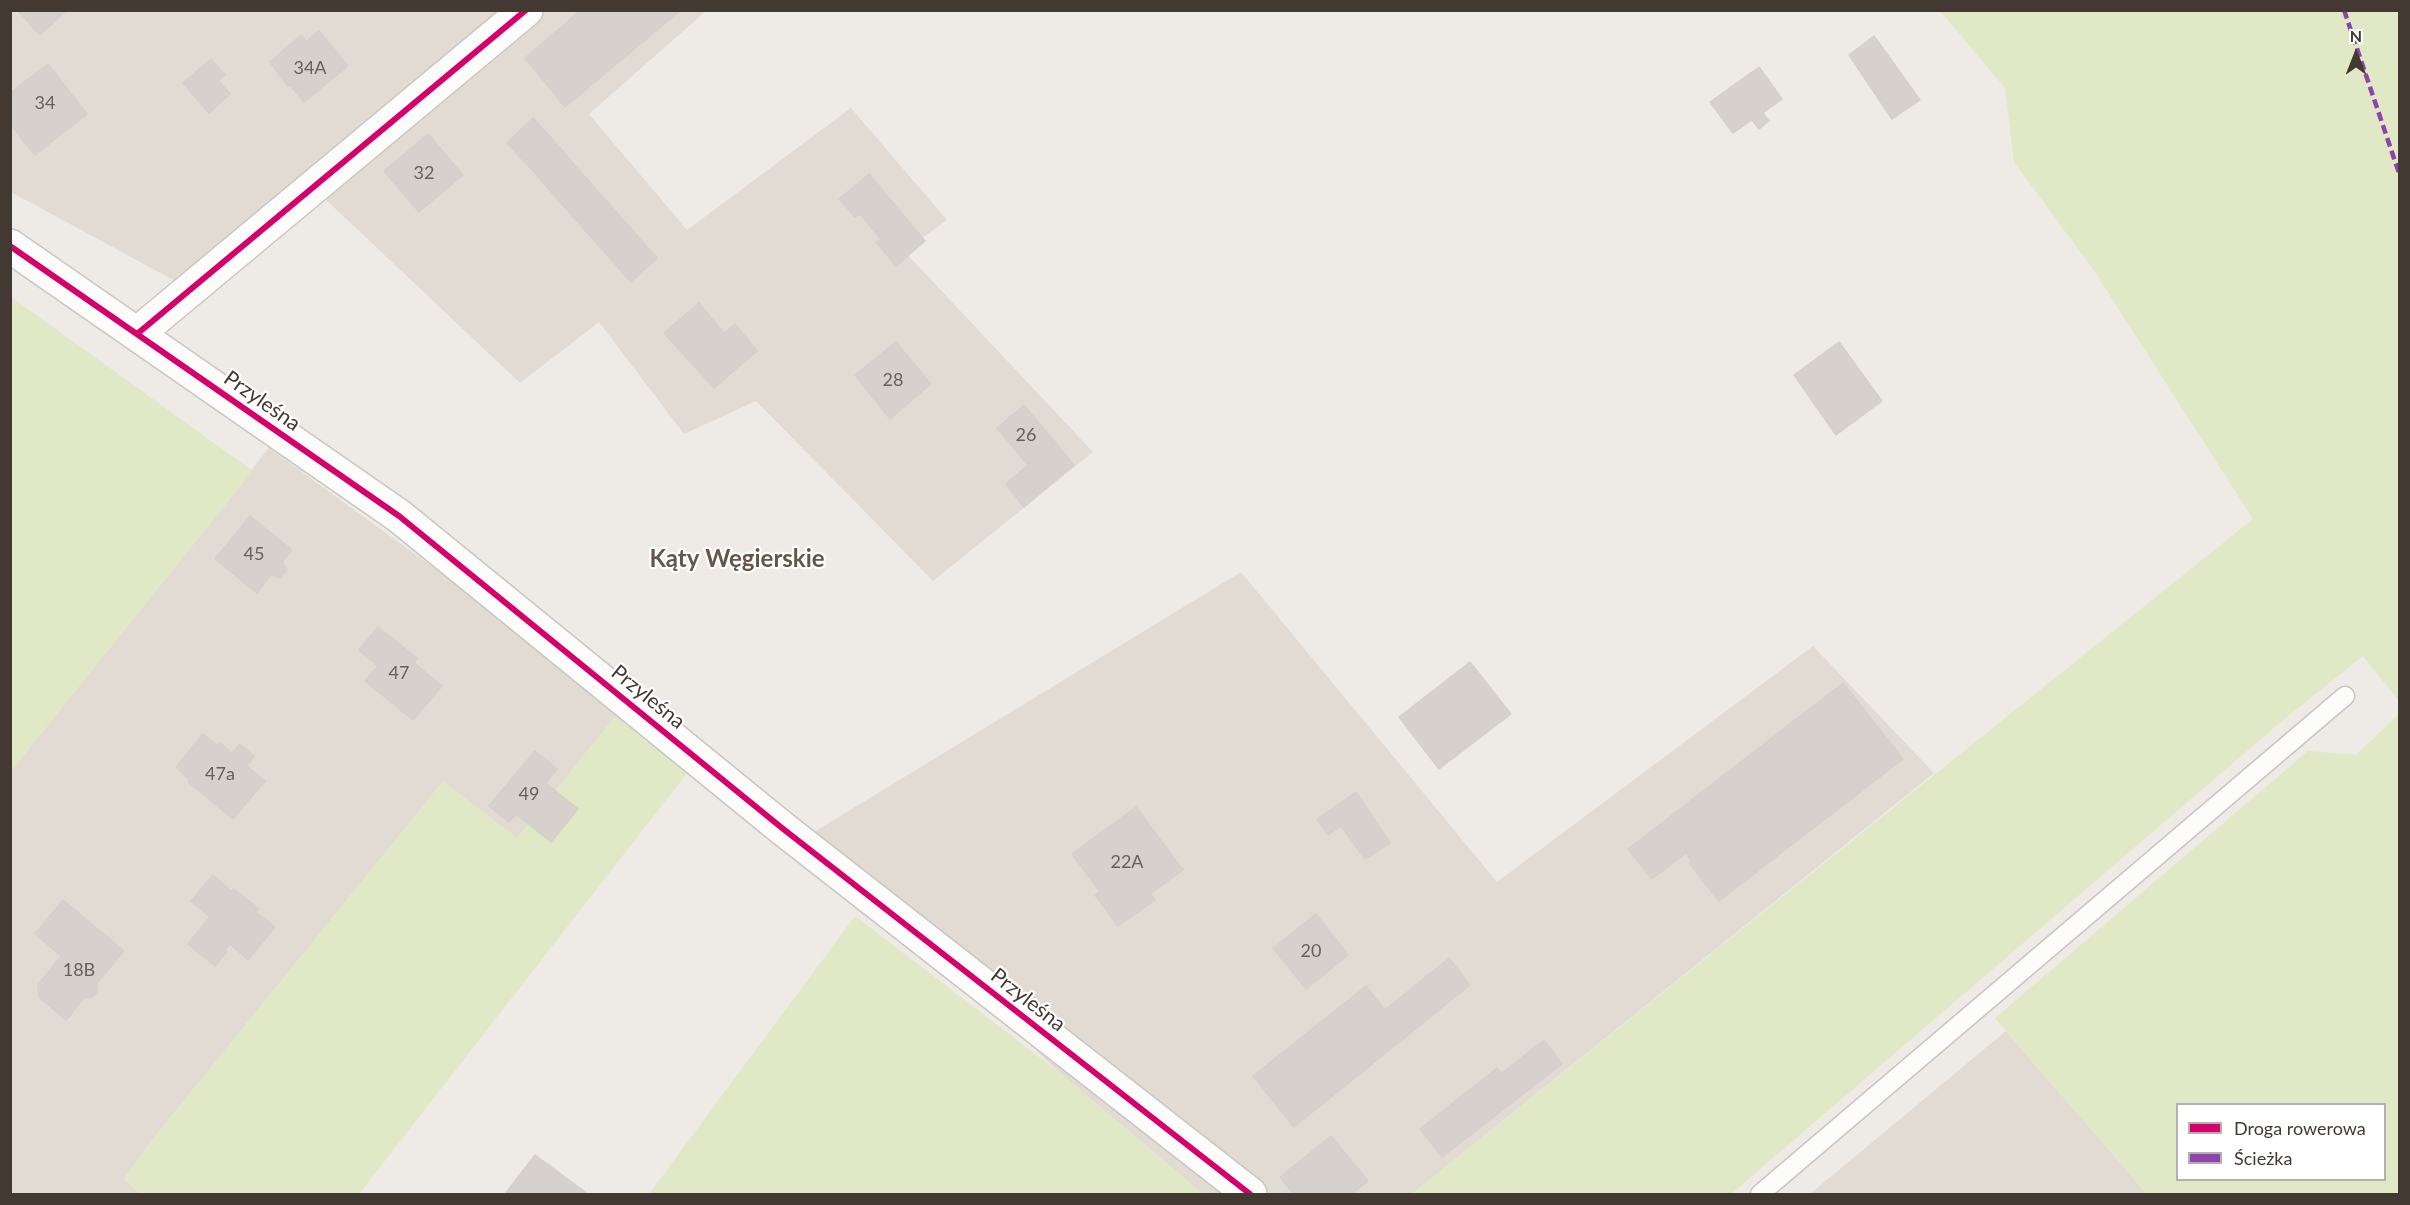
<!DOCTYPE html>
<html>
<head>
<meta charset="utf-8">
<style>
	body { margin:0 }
	#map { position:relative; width:2410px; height:1205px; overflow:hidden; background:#eeeae6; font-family:Lato,sans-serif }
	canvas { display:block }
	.frame { position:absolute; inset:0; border:12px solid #433933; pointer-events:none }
	.legend { position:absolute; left:2176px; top:1103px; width:210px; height:78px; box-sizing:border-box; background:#fff; border:2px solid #b4b0ad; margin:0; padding:8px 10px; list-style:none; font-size:18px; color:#433933 }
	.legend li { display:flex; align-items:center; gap:12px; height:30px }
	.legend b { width:30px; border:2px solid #b4b0ad }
	.north { position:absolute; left:2326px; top:24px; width:60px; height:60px; -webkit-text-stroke:4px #fff; paint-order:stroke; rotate:0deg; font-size:16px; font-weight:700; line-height:24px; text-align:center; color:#433933 }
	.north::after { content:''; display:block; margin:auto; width:21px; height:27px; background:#433933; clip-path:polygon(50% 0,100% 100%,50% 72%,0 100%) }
</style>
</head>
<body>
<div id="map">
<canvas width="2410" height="1205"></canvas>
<div class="frame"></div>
<ul class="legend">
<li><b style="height:8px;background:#d6006c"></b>Droga rowerowa</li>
<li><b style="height:8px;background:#8e44ad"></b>Ścieżka</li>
</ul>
<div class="north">N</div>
</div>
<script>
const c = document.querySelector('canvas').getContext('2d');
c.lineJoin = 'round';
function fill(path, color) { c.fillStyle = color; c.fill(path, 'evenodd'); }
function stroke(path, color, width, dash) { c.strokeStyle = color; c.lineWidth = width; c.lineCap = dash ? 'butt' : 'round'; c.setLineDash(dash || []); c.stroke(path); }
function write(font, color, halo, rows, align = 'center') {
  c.font = font + ' Lato,sans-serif'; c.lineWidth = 4.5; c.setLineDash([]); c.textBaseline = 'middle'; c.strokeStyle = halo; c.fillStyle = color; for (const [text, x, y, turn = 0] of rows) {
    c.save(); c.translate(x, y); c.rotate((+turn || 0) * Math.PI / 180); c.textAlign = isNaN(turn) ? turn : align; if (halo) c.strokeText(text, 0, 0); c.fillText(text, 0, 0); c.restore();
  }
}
fill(new Path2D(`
	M10 11H706L589 114 687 230 851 108 947 220 904 251 1093 452 933 581 756 401 684 434 599 322 520 383 305 180 179 283 11 192Z
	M269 448 624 706 517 838 443 782 152 1140 124 1179 141 1194H11V771Z
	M1241 572 1497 882 1813 646 1934 773 1412 1194H1203L1060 1073 809 835Z
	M2006 1031 2147 1194H1810Z`), '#e2dbd3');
fill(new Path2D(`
	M1940 11H2399V701L2363 656 2283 720 1731 1194H1412L2253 519 2093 269 2014 162 2005 88Z
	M11 297 253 471 11 771Z
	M624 706 691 768 359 1194H141L124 1179 152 1140 443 781 517 838Z
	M2399 714V1194H2147L1995 1018 2308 751 2356 755ZM2178 1104H2384V1180H2178Z
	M855 916 1060 1073 1203 1194H649Z`), '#e1e8c5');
const building = new Path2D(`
	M17 10H67L40 35Z
	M581 10H681L565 107 525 58Z
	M319 31 348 66 304 102 290 85 288 87 270 62 301 35 306 42Z
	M1874 36 1920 100 1892 119 1849 55Z
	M211 59 225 75 218 80 230 94 209 113 183 83Z
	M48 64 87 114 35 155 10 124V93Z
	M1759 67 1782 99 1763 113 1769 121 1759 129 1752 120 1733 133 1710 102Z
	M533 118 561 149 535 173 507 143Z
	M428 134 463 175 419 212 384 171Z
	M561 149 572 162 545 185 535 173Z
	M572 162 657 258 631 282 545 185Z
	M869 174 925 241 896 266 876 242 881 239 860 214 855 217 839 199Z
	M699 303 724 333 735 324 757 351 714 388 664 333Z
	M896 342 931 384 890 419 855 375Z
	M1839 342 1882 401 1836 435 1794 375Z
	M1024 405 1055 442 1028 465 997 428Z
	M1055 442 1074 465 1024 507 1006 484Z
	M250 516 292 550 282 562 287 570 280 578 271 575 257 593 215 559Z
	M378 627 417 658 414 663 442 686 413 720 365 681 378 666 359 650Z
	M1470 662 1511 714 1439 769 1399 717Z
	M1843 683 1903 759 1719 901 1689 863 1692 862 1686 853 1652 879 1628 849Z
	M203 734 218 746 220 743 232 753 240 744 254 756 247 766 265 781 233 819 188 782 190 780 176 767Z
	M535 751 557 769 546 783 578 809 551 842 516 814 509 822 489 806Z
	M1356 792 1390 843 1365 859 1341 826 1328 835 1317 819Z
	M1136 807 1183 870 1150 894 1155 900 1118 926 1095 895 1100 892 1072 854Z
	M213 875 231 891 234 889 259 909 256 912 275 927 248 960 230 944 225 950 227 952 215 966 188 944 210 917 191 901Z
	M63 900 124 951 97 983 98 991 92 997 84 998 66 1020 39 997 38 985 61 956 35 934Z
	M1316 914 1348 955 1306 989 1273 948Z
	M1449 958 1470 985 1294 1127 1253 1076 1366 986 1385 1010Z
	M1544 1040 1562 1064 1518 1098 1501 1074Z
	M1497 1068 1518 1098 1442 1157 1420 1129Z
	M1331 1136 1368 1181 1351 1194H1293L1280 1177Z
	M535 1155 554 1169 588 1194H505Z`);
fill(building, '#d6d1cd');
stroke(building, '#d6d0cc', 1.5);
const lane = new Path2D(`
	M1760 1194 2345 696`);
const street = new Path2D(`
	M10 246 399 516 782 828 1250 1194
	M137 334 526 10`);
stroke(lane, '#cac6c2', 21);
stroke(street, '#cac6c2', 36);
stroke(lane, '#fcfcfb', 18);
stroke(street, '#fcfcfb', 33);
stroke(new Path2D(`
	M2344 10 2400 176`), '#8e44ad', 4.5, [9, 4.5]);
stroke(new Path2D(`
	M10 246 399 516 782 828 1250 1194
	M137 334 526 10`), '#d6006c', 6);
write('18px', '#69605b', null, [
	["34A",310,68],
	["34",45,103],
	["32",424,173],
	["28",893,380],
	["26",1026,435],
	["45",254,554],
	["47",399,673],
	["47a",220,774],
	["49",529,794],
	["22A",1127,862],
	["20",1311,951],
	["18B",79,970]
]);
write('21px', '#433933', '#fff', [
	["Przyleśna",262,401,35],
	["Przyleśna",648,697,39],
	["Przyleśna",1028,1000,38]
]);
write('bold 24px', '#66554a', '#fff', [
	["Kąty Węgierskie",737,559]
]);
</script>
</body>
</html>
